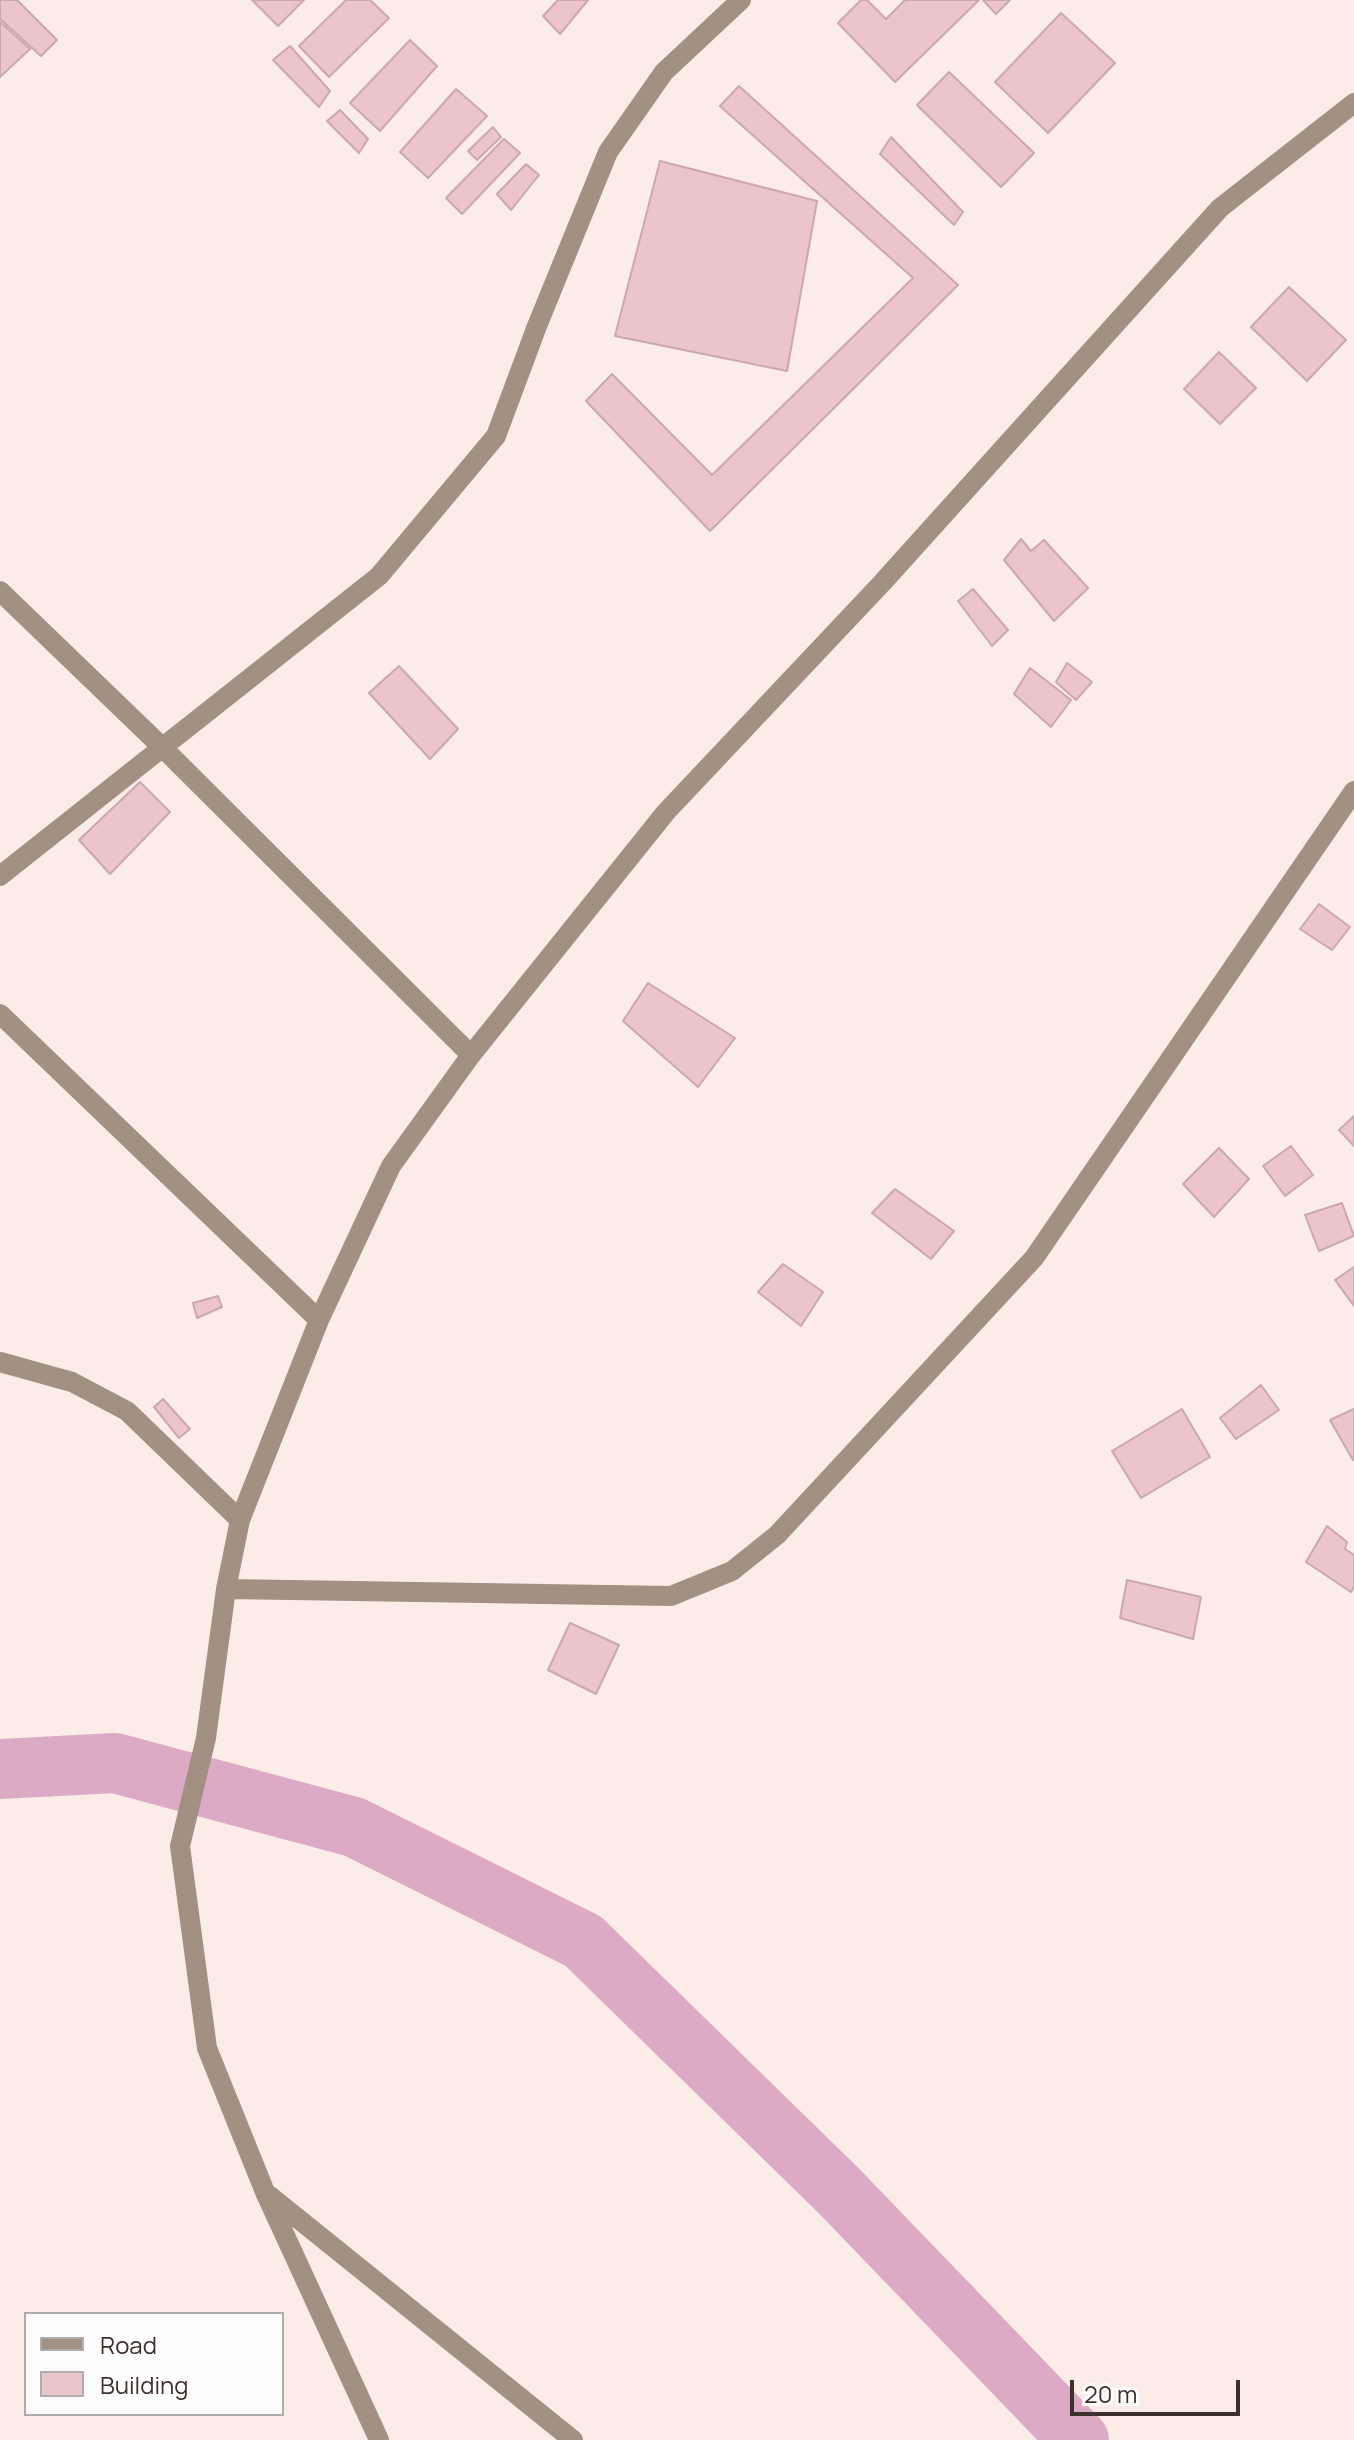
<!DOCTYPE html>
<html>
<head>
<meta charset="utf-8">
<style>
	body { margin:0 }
	#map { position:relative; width:1354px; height:2440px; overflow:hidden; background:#fbece8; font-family:Manrope,sans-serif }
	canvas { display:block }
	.legend { position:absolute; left:24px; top:2312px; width:260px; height:104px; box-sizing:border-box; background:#fdfdfd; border:2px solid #b1abaa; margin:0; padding:10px 14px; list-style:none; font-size:24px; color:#3e302d }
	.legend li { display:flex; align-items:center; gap:16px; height:40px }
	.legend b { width:40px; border:2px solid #b1abaa }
	.scale { position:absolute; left:1070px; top:2380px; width:170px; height:36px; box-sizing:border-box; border:4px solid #3e302d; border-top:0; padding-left:10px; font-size:24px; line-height:28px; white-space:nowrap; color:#3e302d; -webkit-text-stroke:6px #fdfdfd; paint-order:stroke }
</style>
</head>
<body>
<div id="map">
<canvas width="1354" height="2440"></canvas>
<ul class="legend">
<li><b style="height:10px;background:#a49083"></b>Road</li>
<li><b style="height:22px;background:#ebc5ca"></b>Building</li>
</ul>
<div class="scale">20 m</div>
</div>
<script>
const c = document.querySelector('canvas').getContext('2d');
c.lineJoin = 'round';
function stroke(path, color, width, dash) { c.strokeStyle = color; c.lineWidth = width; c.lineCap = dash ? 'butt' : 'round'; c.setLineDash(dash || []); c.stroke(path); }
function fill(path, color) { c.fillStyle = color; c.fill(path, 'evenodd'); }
stroke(new Path2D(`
	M0 1769 115 1763 354 1827 583 1941 839 2191 1079 2440`), '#dcaac5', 60);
const building = new Path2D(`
	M0 0H17L57 40 41 56 0 19Z
	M252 0H304L278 26Z
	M346 0H370L389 18 329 77 299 46Z
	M558 0H588L560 34 543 16Z
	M861 0H867L886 19 905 0H979L895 82 838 23Z
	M983 0H1010L996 14Z
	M1061 13 1115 63 1048 133 995 82Z
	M0 22 30 49 0 77Z
	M410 40 437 66 380 131 350 103Z
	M290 46 330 91 319 107 273 60Z
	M949 72 1034 153 1001 187 917 105Z
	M739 86 958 285 710 531 586 401 612 374 712 475 913 278 720 106Z
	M456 89 487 116 428 178 400 152Z
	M340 110 368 139 359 153 327 121Z
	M493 127 501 137 477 160 468 151Z
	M891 137 963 212 954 225 880 154Z
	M504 139 520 153 462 214 446 198Z
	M660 161 817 201 787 371 615 336Z
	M526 164 539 175 511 210 497 194Z
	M1289 287 1346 340 1307 381 1251 327Z
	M1219 352 1256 388 1220 424 1184 389Z
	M1021 539 1031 551 1044 540 1088 588 1054 621 1004 560Z
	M973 589 1008 630 992 646 958 601Z
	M1067 663 1092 682 1076 700 1056 682Z
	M399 666 458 729 430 759 369 693Z
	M1030 668 1071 700 1051 727 1014 694Z
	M140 782 170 812 110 874 79 840Z
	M1319 904 1350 927 1332 950 1300 929Z
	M648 983 735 1038 698 1087 623 1021Z
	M1354 1116V1146L1339 1130Z
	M1291 1146 1313 1175 1285 1196 1263 1166Z
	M1219 1148 1249 1179 1214 1217 1183 1184Z
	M895 1189 954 1231 931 1259 872 1213Z
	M1342 1203 1354 1236 1319 1251 1305 1215Z
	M783 1264 823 1292 801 1326 758 1292Z
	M1354 1267V1306L1335 1280Z
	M218 1296 222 1307 197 1318 193 1303Z
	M1261 1385 1279 1410 1236 1439 1220 1418Z
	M163 1399 190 1429 179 1438 154 1407Z
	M1182 1409 1210 1457 1141 1498 1112 1451Z
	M1354 1409V1460H1353L1330 1420Z
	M1327 1526 1347 1542 1345 1549 1354 1555V1587L1351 1592 1306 1562Z
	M1127 1580 1201 1597 1193 1639 1120 1618Z
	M570 1623 619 1645 596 1694 548 1670Z`);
fill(building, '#ebc5ca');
stroke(building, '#cca7ac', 2);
stroke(new Path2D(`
	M0 591 164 749 471 1055
	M0 876 379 576 496 436 537 326 608 152 664 72 741 0
	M0 1014 319 1320
	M0 1362 72 1382 127 1411 240 1520
	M226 1589 671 1596 732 1571 777 1535 1034 1258 1354 791
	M270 2196 573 2440
	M379 2440 265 2192 207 2048 180 1846 206 1738 226 1589 240 1520 319 1320 391 1166 471 1055 666 812 882 583 1220 208 1354 103`), '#a49083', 20);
</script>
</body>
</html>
